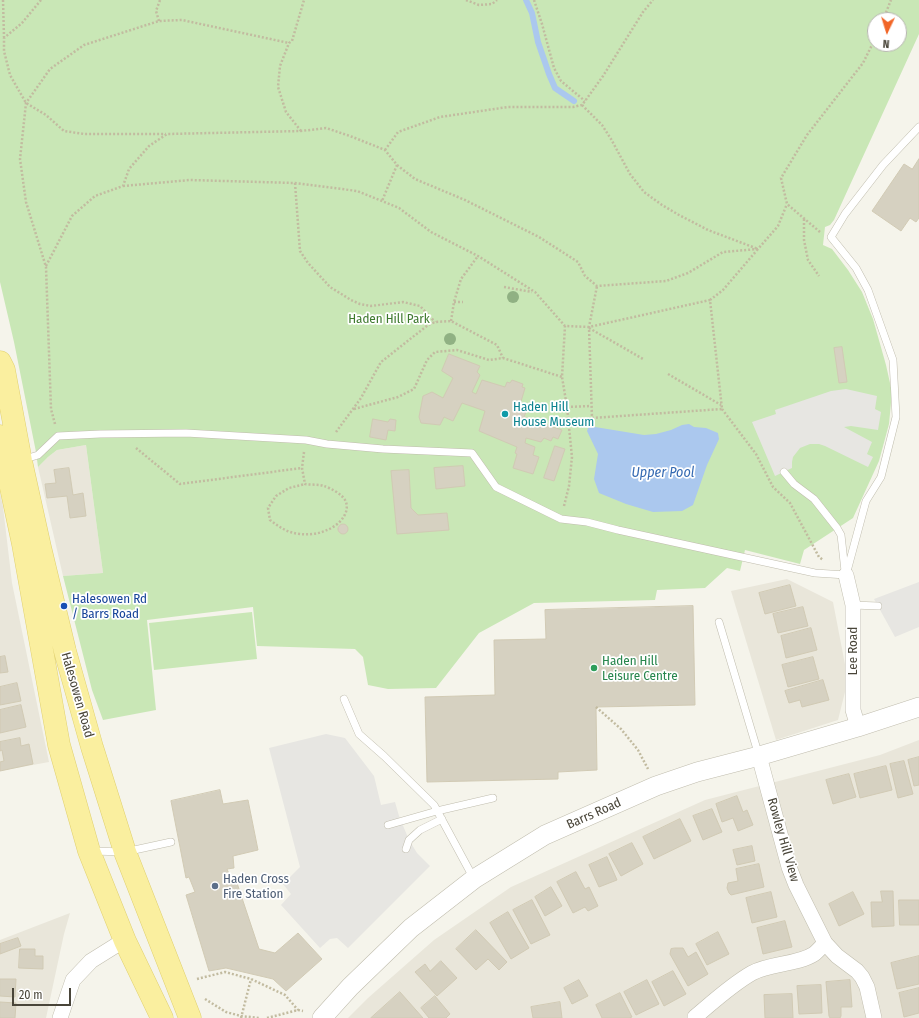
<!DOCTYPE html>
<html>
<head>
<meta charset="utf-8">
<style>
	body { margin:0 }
	#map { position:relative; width:919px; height:1018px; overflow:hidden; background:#f5f4eb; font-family:"Fira Sans Condensed",sans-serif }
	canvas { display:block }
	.north { position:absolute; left:867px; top:12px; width:40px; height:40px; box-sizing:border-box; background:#fff; border:1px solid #b6b5b0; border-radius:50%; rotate:184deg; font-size:11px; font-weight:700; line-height:16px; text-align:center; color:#494539 }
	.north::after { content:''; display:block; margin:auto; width:14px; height:18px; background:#f16526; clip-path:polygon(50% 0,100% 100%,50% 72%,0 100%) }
	.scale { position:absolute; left:12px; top:988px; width:59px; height:18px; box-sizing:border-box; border:2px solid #494539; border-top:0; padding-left:5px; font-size:12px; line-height:14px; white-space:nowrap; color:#494539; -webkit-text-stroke:3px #fff; paint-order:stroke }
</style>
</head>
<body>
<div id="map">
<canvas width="919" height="1018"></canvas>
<div class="north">N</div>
<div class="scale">20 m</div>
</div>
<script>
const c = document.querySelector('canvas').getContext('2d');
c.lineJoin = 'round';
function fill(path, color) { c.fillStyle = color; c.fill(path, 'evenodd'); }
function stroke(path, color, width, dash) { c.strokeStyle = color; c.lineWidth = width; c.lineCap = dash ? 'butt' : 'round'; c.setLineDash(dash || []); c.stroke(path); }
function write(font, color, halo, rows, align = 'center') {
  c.font = font + ' "Fira Sans Condensed",sans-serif'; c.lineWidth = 3.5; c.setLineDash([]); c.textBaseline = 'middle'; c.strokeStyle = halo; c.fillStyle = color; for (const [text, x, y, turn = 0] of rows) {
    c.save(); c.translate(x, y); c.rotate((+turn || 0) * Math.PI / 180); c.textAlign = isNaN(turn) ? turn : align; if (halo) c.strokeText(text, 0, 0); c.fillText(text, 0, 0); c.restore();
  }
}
fill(new Path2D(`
	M86 445 103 573 63 576 38 467 48 457 57 450Z
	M0 492 3 507 12 583 49 762 0 771Z
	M787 579 833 602 848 680 838 720 776 740 731 591Z
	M919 740V1018H348L368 998 434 940 511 887 705 800 880 755Z
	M70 913 64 934 46 1018H0V940Z`), '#e9e6da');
fill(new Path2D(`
	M0 0H919V34L834 220 830 225 825 227 823 245 832 249 848 270 862 292 873 319 886 365 892 392 889 424 879 461 853 518 804 550 800 564 745 550 740 571 727 568 705 588 657 590 655 600 534 603 479 633 436 688 388 689 368 685 363 657 355 649 257 646 253 607 147 620 156 710 103 720 92 690 63 576 103 573 86 445 57 450 48 457 38 467 36 452 14 342 0 282ZM875 20H899V44H875Z
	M252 612 257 659 154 670 149 623Z`), '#c9e7b6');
fill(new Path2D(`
	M846 389 877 396 875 409 881 412 878 430 851 426 844 427 872 442 867 454 873 457 868 467 825 446 819 444H810L800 448 793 457 792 462V468L775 476 752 422 776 414 775 410 831 391Z
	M919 582V627L895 637 874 599Z
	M326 734 345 738 374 776 381 805 395 802 399 816 409 840 417 853 430 866 348 948 337 938 330 939 320 948 281 905 291 894 283 884 300 867 269 748Z`), '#e7e6e2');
fill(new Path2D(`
	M689 424 694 427 706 428 718 433 719 439 707 465 693 505 682 511 653 512 626 504 599 493 594 479 598 454 587 431 589 426 644 435 656 434 671 430 682 425Z`), '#abc8ee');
stroke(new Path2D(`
	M526 0 532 13 538 42 549 74 555 88 574 101`), '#abc8ee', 6);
const building = new Path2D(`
	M919 159V218L916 222 910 218 901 231 872 211 904 164 912 169Z
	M842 347 847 382 839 383 834 348Z
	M449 354 480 366 477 372 480 375 472 392 476 394 482 380 505 387 507 382 510 383 512 380 523 384 522 387 525 388 520 405 524 407 526 412 524 417 562 430 558 439 553 437 551 441 544 438 541 442 526 438 525 443 535 447 533 455 539 457 533 474 513 468 517 454 515 453 517 447 479 431 485 411 462 403 453 421 444 417 440 425 421 423 419 417 423 396 432 392 443 398 453 378 442 371Z
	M373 419 388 422 390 419 396 420 395 431 388 430 386 440 370 437Z
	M555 446 565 449 554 481 544 478Z
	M463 466 465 486 436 489 434 468Z
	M69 468 73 495 83 493 86 516 70 518 67 496 47 498 45 484 56 483 54 470Z
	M409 470 411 508 418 515 447 513 449 530 397 534 391 471Z
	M338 529a5 5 0 1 1 10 0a5 5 0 1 1-10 0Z
	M790 585 796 606 765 614 759 593Z
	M693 606 695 705 596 707 597 770 558 772V779L427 782 425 697 495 695 494 640 546 639 545 610Z
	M803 607 808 626 778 633 773 614Z
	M811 628 817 650 786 658 781 636Z
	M5 656 8 672 0 673V657Z
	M813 657 819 679 788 687 782 665Z
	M823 680 829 700 802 707 800 700 789 703 785 691Z
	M17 683 21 701 0 705V687Z
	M21 705 26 727 0 733V710Z
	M20 738 21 746 29 744 33 764 0 771V762L4 761 2 750 0 751V742Z
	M919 757V785L914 786 908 760Z
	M904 761 913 794 898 798 890 764Z
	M886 766 892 790 860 798 854 774Z
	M849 774 856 797 833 804 826 780Z
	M220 790 223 804 248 800 258 850 233 856 234 868 227 869 232 881 236 880 259 949 275 953 298 933 322 959 286 991 273 979 226 968 209 971 186 895 195 892 189 877 186 878 171 801Z
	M737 796 743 812 747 810 753 825 738 831 733 818 722 822 716 804Z
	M712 809 722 832 703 840 693 816Z
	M680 819 691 841 654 859 643 837Z
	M632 843 643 864 621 876 609 854Z
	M752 846 755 861 737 865 733 850Z
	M607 857 617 880 599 887 589 865Z
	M759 864 764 887 731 895 729 893 727 888 728 883 738 881 736 869Z
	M576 872 585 889 589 887 598 906 588 911 585 907 573 913 557 882Z
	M551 887 562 906 545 916 535 897Z
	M881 891H893L894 926 872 927 871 902H882Z
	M771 892 777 917 752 923 746 898Z
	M853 892 864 914 839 926 829 904Z
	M532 900 550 935 531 944 513 910Z
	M899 900H919V925H900Z
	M508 912 529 948 511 959 490 923Z
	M785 921 792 947 763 954 757 928Z
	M476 930 507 962 499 970 488 959 476 970 456 949Z
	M718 932 729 954 707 965 696 944Z
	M18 938 21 946 0 954V944Z
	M675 948H683L688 957 696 952 708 974 688 986 670 954 671 949Z
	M20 949H35V956H43V969L19 968Z
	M919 956V984L897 989 891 963Z
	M441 961 457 978 437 996 415 972 425 964 430 971Z
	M673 971 686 994 664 1006 652 982Z
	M0 979H16L15 997 0 996Z
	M579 980 588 996 572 1004 564 988Z
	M647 980 659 1004 636 1015 624 992Z
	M850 980 852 1007H841V1016L840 1018H830L829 1016 826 982Z
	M821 985 822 1013 799 1014 797 986Z
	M919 988V1013L904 1017 899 993Z
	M400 992 423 1018H371Z
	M620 993 632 1017 629 1018H602L596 1005Z
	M792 994 793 1018H765L764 995Z
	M435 996 450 1014 446 1018H429L421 1008Z
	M0 1002 16 1003 15 1018H0Z
	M560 1002 562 1018H533L531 1007Z`);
fill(building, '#d6d1c1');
stroke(building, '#d1cab4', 1);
const service = new Path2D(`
	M22 460 38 455 58 436 100 434 186 433 306 440 327 444 383 449 472 453 496 487 561 519 587 522 618 530 815 573 846 575
	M784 472 794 484 814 499 837 528 841 535 845 571
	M846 575 866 501 881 477 896 417 893 360 868 290 856 268 831 237 845 214 883 165 919 127
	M853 605 878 606
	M719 622 759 756
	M344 699 359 734 384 756 434 805 474 879
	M388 825 437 811 493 798
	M406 849 409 840 420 830 442 819
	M92 851 125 852 171 842`);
const minor = new Path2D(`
	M846 575 853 605V710L858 727
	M759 756 789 867 796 885 825 943 837 956 857 971 862 977 867 987 874 1018
	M695 1017C713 1002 731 985 752 973 770 963 797 965 814 954 818 951 822 946 825 943
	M60 1018 73 980 91 961 115 946 125 941`);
const tertiary = new Path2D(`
	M322 1018 350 987 411 928 474 879 545 835 656 786 697 772 759 756 858 727 919 707`);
const primary = new Path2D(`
	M0 362 4 370 21 461 40 547 65 651 92 747 125 852 190 1018
	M0 436 23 544 59 745 89 851 125 941 162 1018`);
stroke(service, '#c0bdae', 8);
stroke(minor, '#c0bdae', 16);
stroke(tertiary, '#c0bdae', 20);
stroke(primary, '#e0d06f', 23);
stroke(new Path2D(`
	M3 0 4 37
	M41 0 22 23 4 38V51L10 75 26 103 46 115 64 131 84 134H166
	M466 0 479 5 492 4 497 0
	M534 0 542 24 554 68 561 81 585 101
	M883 20 891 0
	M159 21 156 11 160 0
	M582 105 602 125 611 139 630 174 644 192 662 205 679 215 708 230 758 249 723 290 710 300 722 409 592 418 589 327 597 286
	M301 131 286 112 278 87 280 66 289 43 292 41 304 0
	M385 150 398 132 440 117 508 107H573L582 105 585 101 603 76 643 12 653 0
	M397 165 415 179 465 200 539 237 578 262 585 276 597 286 666 281 688 273 723 252 758 249 778 226 787 204
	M295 183 300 251 308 263 330 287 351 300 360 304 371 306 403 302 420 306 435 322
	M123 186 190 180 295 183 357 191 399 208 431 232 478 256 535 292 565 326 589 327 710 300
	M804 219V240L808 260 819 276
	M820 232 787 204 781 178 807 135 863 63 875 39
	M46 266 72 216 95 196 123 186 129 169 149 146 167 134 301 131 326 128 350 136 385 150 397 165 382 201
	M504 287 532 292
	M454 302H463
	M451 321 454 302 461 279 478 256
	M589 328 643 359
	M668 374 721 405
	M567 407 591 406
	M354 409 398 397 414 389 427 360 435 352 457 350 489 360 503 358 562 377
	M722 409 756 454 773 487 790 503 819 557 823 560
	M55 424 51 409 46 267 26 202 20 159 26 103 50 69 84 45 159 21 182 20 289 43
	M336 432 361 398 381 362 428 325 435 322 451 321 497 345 503 358
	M136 448 180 484 302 468
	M304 452 302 468 305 484C311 485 318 484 324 486 330 488 343 494 346 502 350 514 338 526 327 530 319 534 309 535 300 534 288 533 279 527 270 520L268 508 276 496 289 488 305 484
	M564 506 569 486 572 457 567 407 562 377 565 326
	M596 707 621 729 638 750 648 769
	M197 979 225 972 251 979 285 995 298 1010
	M205 999 226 1012 241 1016 259 1018
	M241 1018 251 979
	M267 1018 298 1010 303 1011`), '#c2bba0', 2.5, [2, 2]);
stroke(service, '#fff', 7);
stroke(minor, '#fff', 15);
stroke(tertiary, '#fff', 19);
stroke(primary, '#faef9f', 22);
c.fillStyle = '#90b183';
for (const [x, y] of [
	[513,297],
	[450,339]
]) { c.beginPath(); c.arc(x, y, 6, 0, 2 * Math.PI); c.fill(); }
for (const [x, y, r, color] of [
	[505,414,4,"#0f9aa8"],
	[64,606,4,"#1a4fb4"],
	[594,668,4,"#2e9e5b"],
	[215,886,4,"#5c6f8a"]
]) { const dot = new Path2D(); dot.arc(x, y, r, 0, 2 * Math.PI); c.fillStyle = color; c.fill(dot); stroke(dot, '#fff', 1.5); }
write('13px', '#3e7a2e', '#fff', [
	["Haden Hill Park",389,319]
]);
write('13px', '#0d838f', '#fff', [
	["Haden Hill",513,407],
	["House Museum",513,422]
], 'left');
write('13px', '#164399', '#fff', [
	["Halesowen Rd",72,599],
	["/ Barrs Road",72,614]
], 'left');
write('13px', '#494539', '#fff', [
	["Lee Road",853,651,-90],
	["Halesowen Road",77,695,74],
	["Barrs Road",594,814,-24],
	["Rowley Hill View",783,840,74]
]);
write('13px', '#27864d', '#fff', [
	["Haden Hill",602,661],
	["Leisure Centre",602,676]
], 'left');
write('13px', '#4e5e75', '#fff', [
	["Haden Cross",223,879],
	["Fire Station",223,894]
], 'left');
write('italic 14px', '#356ab2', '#fff', [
	["Upper Pool",663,473]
]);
</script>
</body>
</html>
